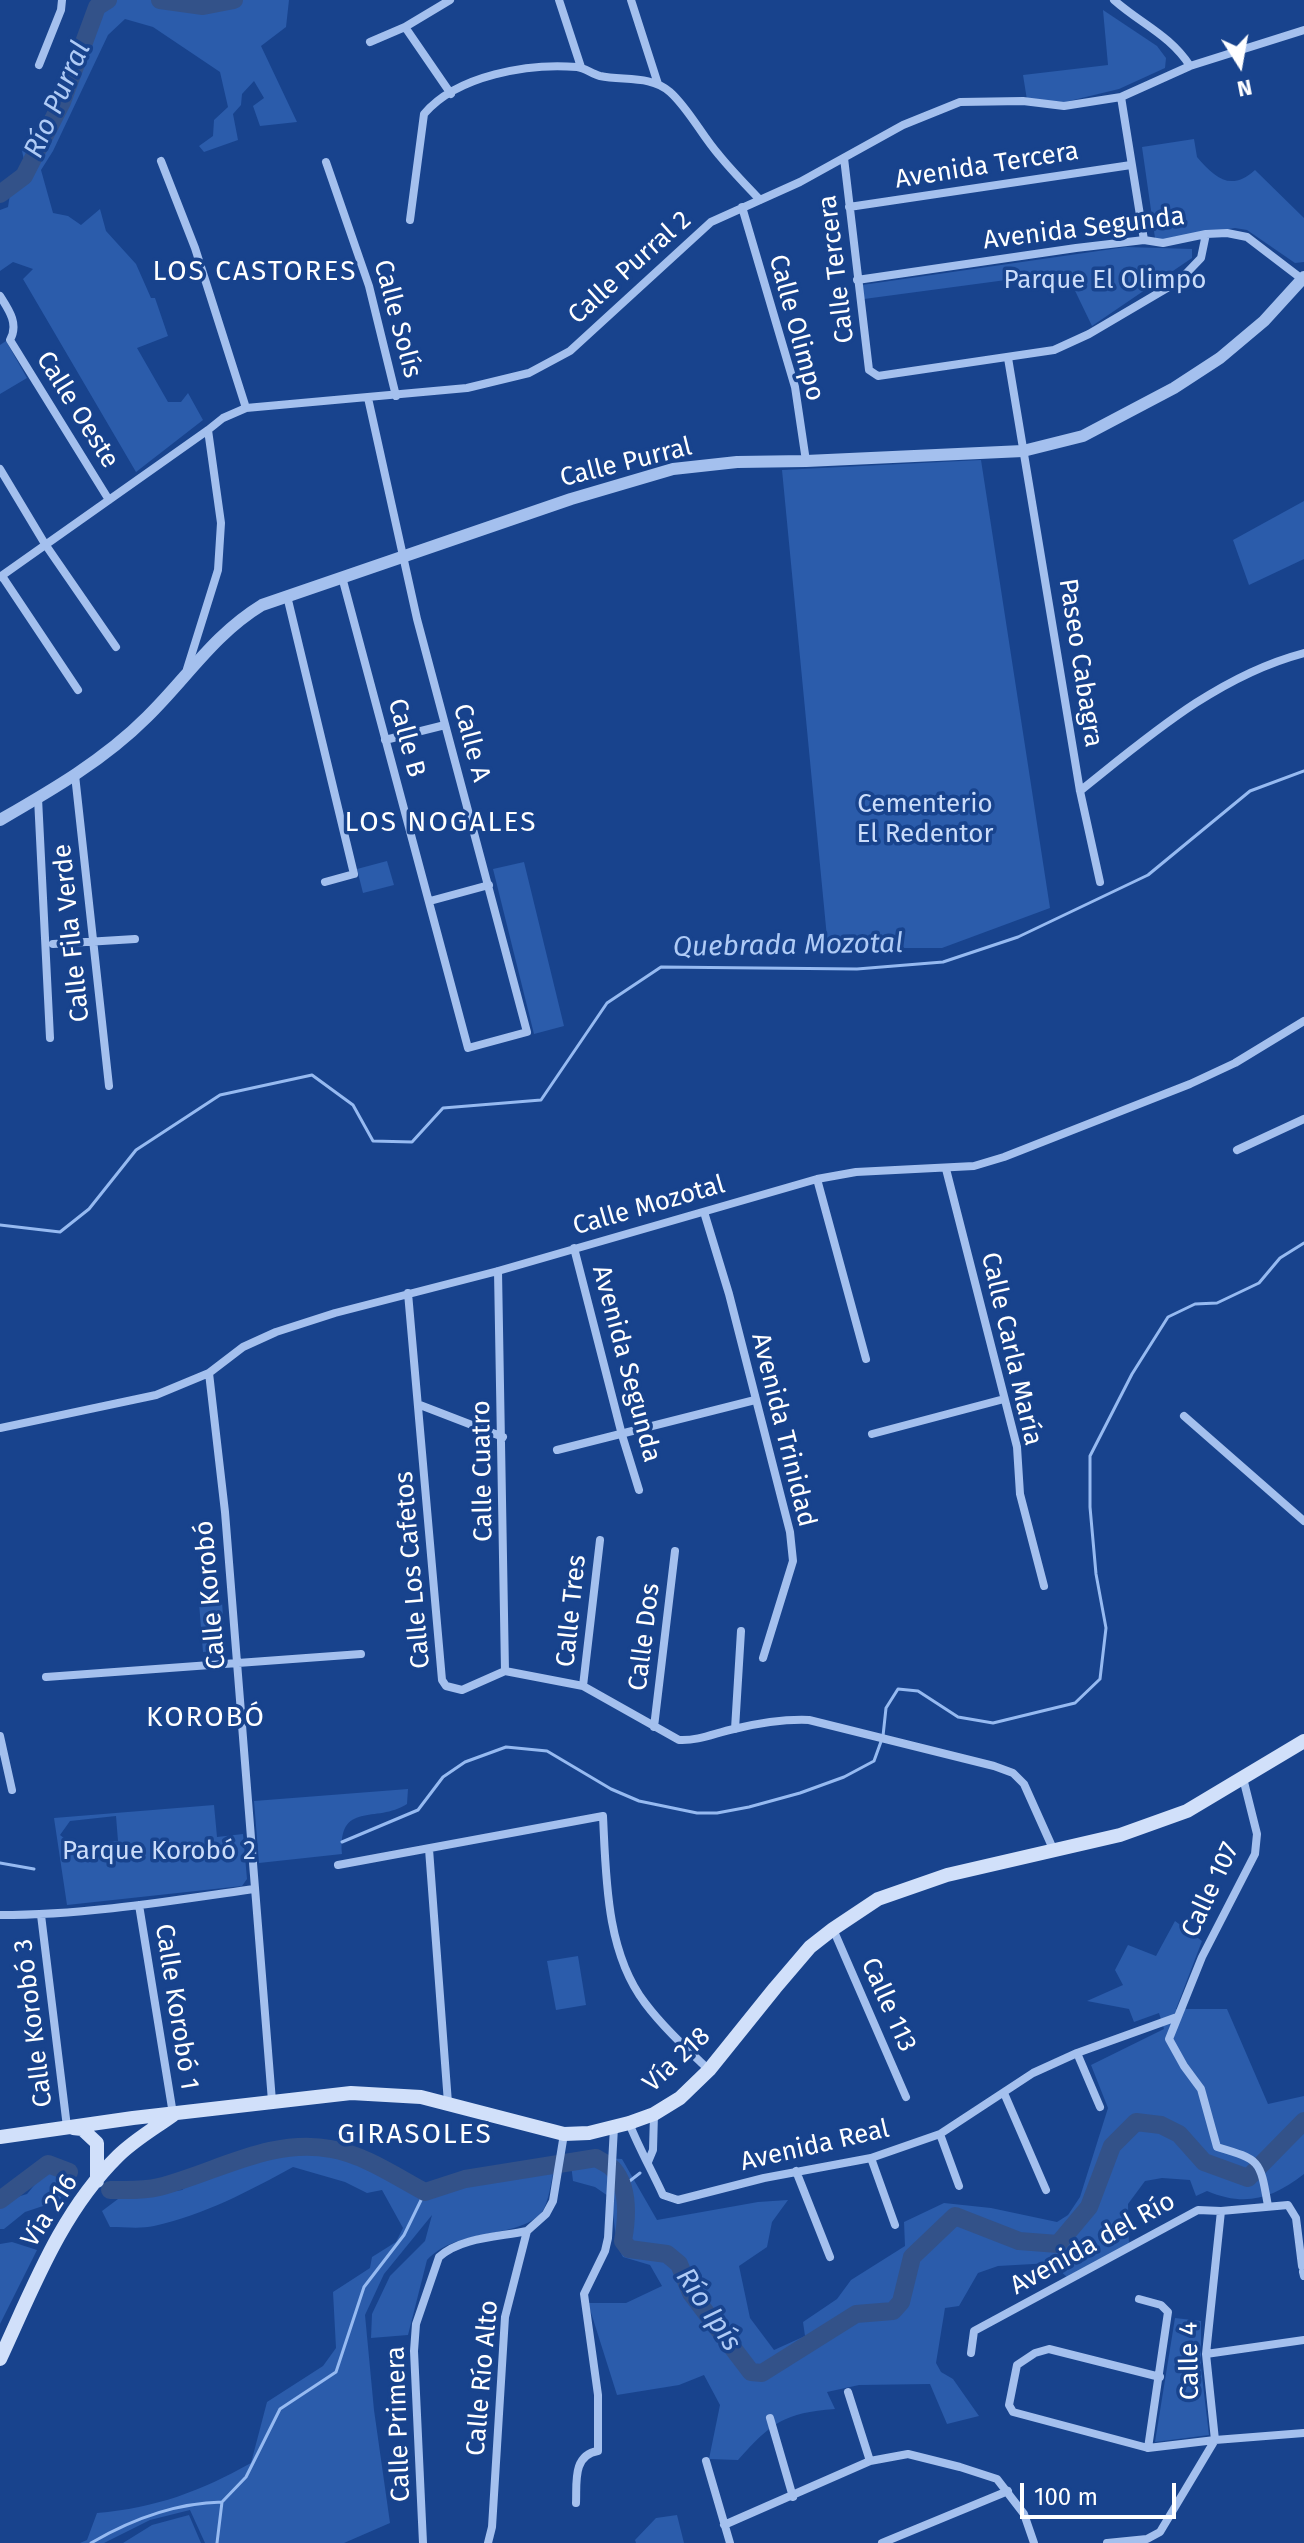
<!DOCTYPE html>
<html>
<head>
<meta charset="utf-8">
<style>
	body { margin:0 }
	#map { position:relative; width:1304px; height:2543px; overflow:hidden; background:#18438d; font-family:"Fira Sans",sans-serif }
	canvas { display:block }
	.north { position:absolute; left:1200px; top:24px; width:80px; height:80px; -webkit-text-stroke:6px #18438d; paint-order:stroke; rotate:169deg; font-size:22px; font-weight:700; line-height:32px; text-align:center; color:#fff }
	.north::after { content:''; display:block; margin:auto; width:28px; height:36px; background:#fff; clip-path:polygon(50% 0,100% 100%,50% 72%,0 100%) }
	.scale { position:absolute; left:1020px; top:2483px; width:156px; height:36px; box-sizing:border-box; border:4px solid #fff; border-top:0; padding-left:10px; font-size:24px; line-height:28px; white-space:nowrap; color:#fff; -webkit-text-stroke:6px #18438d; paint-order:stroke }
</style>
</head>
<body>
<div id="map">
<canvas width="1304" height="2543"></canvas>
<div class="north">N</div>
<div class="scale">100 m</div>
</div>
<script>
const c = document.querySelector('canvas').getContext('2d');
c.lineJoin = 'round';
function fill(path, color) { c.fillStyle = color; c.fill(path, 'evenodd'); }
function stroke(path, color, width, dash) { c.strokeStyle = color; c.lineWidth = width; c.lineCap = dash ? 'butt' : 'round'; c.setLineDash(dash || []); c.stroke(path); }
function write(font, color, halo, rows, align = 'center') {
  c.font = font + ' "Fira Sans",sans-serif'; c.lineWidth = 7; c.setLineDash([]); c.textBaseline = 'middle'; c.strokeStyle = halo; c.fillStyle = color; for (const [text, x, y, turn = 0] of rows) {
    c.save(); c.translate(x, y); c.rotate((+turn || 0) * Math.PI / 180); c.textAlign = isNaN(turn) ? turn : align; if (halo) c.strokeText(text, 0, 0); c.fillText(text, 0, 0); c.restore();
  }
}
fill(new Path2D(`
	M96 0H289L286 27 261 46 297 122 260 126 253 106 264 98 254 81 242 94 241 105 233 114 238 140 204 152 199 146 213 136 214 120 228 107 220 72 153 27 125 19 108 35 53 151 41 170 53 213 68 216 81 225 100 209 106 231 136 264 151 298H155L168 336 137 348 168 402H181L188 393 203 420 136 472 23 279 33 269 13 262 0 271V210L8 207 10 194 26 170 21 146 49 140 58 101Z
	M1103 10 1157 46 1166 58 1165 68 1119 89 1065 102 1027 100 1023 75 1108 65Z
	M1194 139 1197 157C1215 178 1231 192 1255 170L1304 218V262L1295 263 1247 230 1235 228 1160 240 1155 238 1142 147Z
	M1126 247 1192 249V258L1092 326 1066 272 864 299 862 285Z
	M6 341 27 378 0 394V345Z
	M981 460 1050 908 942 948H828L782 470Z
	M1304 501V559L1249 585 1233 540Z
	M387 861 394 885 363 893 357 869Z
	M524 862 564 1026 534 1034 493 869Z
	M222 1601 225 1650 203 1652 199 1603Z
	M408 1789 407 1804C376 1824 338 1800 342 1854L259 1863 254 1801Z
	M214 1805 217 1837 243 1834 247 1879 242 1886 67 1905 54 1818ZM116 1816 118 1841 73 1845 60 1835 70 1821Z
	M1175 1921 1202 1941 1176 2009H1227L1268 2104 1304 2096V2174C1272 2199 1245 2207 1207 2191L1196 2196 1190 2180 1162 2178 1145 2181 1128 2204 1129 2246 1067 2277 1051 2263 998 2266 978 2273 959 2306 945 2308 936 2363 941 2372 953 2379 979 2416 947 2424 930 2384 859 2385 827 2392 835 2409C784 2413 772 2422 738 2460L709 2459 720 2405 704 2375 679 2385 617 2395 588 2303H626L662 2286 650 2265 623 2257 617 2246 611 2198 595 2187 573 2181 570 2156 622 2159 657 2220 758 2202 788 2200 772 2222 767 2247 739 2266 750 2318 774 2350 805 2336 803 2322 837 2299 851 2280 905 2246 904 2222 944 2203 991 2208 1057 2222 1068 2215 1080 2197 1108 2108 1091 2065 1164 2029 1159 2013 1134 2022 1129 2009 1087 2001 1123 1985 1115 1970 1128 1945 1156 1956Z
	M578 1956 586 2005 556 2010 547 1961Z
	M291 2147 330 2148 366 2160 394 2179 429 2186 455 2177 524 2167 553 2158 550 2169H554C551 2181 549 2202 542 2212 518 2240 459 2226 427 2260L408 2335 371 2338 372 2314 390 2276 425 2241 432 2215 384 2274 365 2315 374 2410 390 2523 344 2543H205L190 2510 150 2520 104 2543H80L87 2540 97 2513C156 2508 201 2491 251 2463L267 2402 323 2366 336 2348 333 2292 370 2268 372 2257 396 2242 403 2228 382 2190 367 2193 345 2182 293 2167C249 2191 204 2215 154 2226 141 2229 124 2227 110 2227L102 2211 122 2196H146L182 2190 212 2168Z
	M47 2170 64 2178 61 2200 25 2212 4 2229H0V2202L27 2194Z
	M12 2242 37 2250 0 2324V2244Z
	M1175 2318 1201 2321V2368L1209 2435 1155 2442Z
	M189 2515 201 2543H123L152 2525Z
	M677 2515 684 2543H636L635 2540 656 2518Z`), '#2b5cab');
stroke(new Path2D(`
	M0 1225 60 1232 89 1209 136 1150 220 1095 312 1075 353 1105 373 1141 412 1142 443 1108 541 1100 607 1003 661 967 857 969 943 962 1018 937 1148 875 1250 791 1304 771
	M342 1842 418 1810 443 1777 465 1762 506 1747 547 1751 611 1789 639 1801 697 1813H717L749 1807 800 1793 844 1777 874 1761 883 1736 886 1708 898 1689 918 1691 958 1717 993 1723 1075 1703 1100 1679 1106 1628 1096 1574 1090 1507V1456L1132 1374 1168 1317 1195 1304 1217 1303 1259 1283 1280 1258 1304 1243
	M0 1863 34 1869
	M622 2187 640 2173
	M91 2543C132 2519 175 2503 222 2502
	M217 2543 222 2502 246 2477 280 2409 336 2372 364 2287 404 2235 425 2192`), '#96baf1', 3);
stroke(new Path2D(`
	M160 0 203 6 234 0
	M0 194 24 176 62 102 97 7 108 0
	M110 2190C126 2190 144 2191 159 2187 215 2173 272 2137 331 2149 365 2155 395 2176 425 2192L465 2179 596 2158C601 2161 610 2165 613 2169 630 2188 627 2219 623 2241L629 2249 667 2254 679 2264 691 2293 751 2372 762 2373 856 2314 893 2311 901 2302 912 2257 955 2216 1019 2241 1058 2244 1089 2207 1112 2146 1136 2122 1161 2125 1179 2134 1204 2162 1248 2178 1304 2121
	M0 2200 48 2164 69 2172`), '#335289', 18);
stroke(new Path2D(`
	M450 0 405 27 451 94
	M559 0 581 67
	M631 0 658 84
	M1114 0C1141 24 1170 35 1190 66
	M370 42 405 27
	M39 65 61 10 62 0
	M1121 97 1144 240
	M844 158 869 370 878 376 1054 350 1089 334 1179 281 1201 258 1206 234
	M161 161 195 248 246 408
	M326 162 369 286 396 396
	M742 207 795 387 806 461
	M849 207 1131 165
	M410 220 424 114C457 75 529 63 577 67 585 68 592 74 600 76 623 81 651 75 670 92 689 109 702 136 719 155 732 171 746 185 760 200
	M857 280 1076 248 1144 240 1163 243 1206 234 1227 233 1247 237 1302 279
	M0 296C9 310 19 324 10 340L109 500
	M1008 358 1080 791 1100 882
	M0 469 45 544 116 647
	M2 576 78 690
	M0 577 208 430
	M342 577 468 1048 527 1032 417 619 368 398
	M287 596 354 874 325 882
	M187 669 218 570 221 523 208 430 223 418 246 408 467 388 529 373 570 351 711 222 800 182 903 125 960 102 1023 101 1064 106 1121 97 1190 66 1304 30
	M385 740 445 725
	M75 775 109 1086
	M1080 791C1149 736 1217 676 1304 653
	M38 798 50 1038
	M430 901 489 885
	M53 944 135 939
	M1237 1150 1304 1119
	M946 1169 1017 1447 1020 1494 1044 1586
	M817 1179 866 1359
	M704 1212 729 1294 790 1532 793 1561 763 1658
	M574 1248 622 1435 639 1490
	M498 1271 505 1671
	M408 1293 442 1680 446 1686 462 1690 505 1671 583 1686 679 1740C699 1741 715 1733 734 1729 759 1723 784 1719 809 1720L994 1766 1013 1773 1024 1784 1054 1851
	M209 1373 225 1512 272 2101
	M420 1405 503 1437
	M1184 1416 1304 1521
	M0 1428 156 1395 209 1373 243 1347 276 1332 335 1313 498 1271 817 1179 856 1172 974 1166 1004 1157 1190 1084 1235 1063 1304 1021
	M872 1434 1004 1399
	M557 1450 755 1400
	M46 1677 361 1654
	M583 1686 600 1540
	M654 1727 675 1551
	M735 1729 741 1631
	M0 1736 12 1790
	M1243 1778 1257 1834 1255 1854 1202 1957 1169 2039 1184 2066 1201 2089 1217 2147C1261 2160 1260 2160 1268 2206
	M429 1849 448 2103
	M338 1865 603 1816C606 1877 606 1952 645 2003 663 2027 687 2049 709 2070
	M139 1905 173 2114
	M0 1915C85 1915 170 1901 254 1889
	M41 1915 67 2127
	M833 1929 906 2097
	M1077 2053 1100 2107
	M1004 2093 1046 2190
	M629 2123C639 2148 652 2171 663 2195L678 2200 764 2178 871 2158 940 2134 1033 2073 1077 2053 1177 2017
	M940 2134 959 2186
	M871 2158 895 2225
	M648 2162 653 2150 654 2114
	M796 2171 830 2257
	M1303 2272 1304 2276
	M1139 2299 1161 2305 1168 2312 1148 2448
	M971 2353 974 2331 1198 2210 1221 2211 1288 2205 1296 2218 1302 2266
	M1206 2354 1304 2340
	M1160 2377 1049 2349 1035 2353 1017 2365 1009 2405 1013 2412 1148 2448 1215 2440 1206 2354 1221 2211
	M848 2392 870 2461
	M770 2418 793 2497
	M706 2461 730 2543
	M576 2503C577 2484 572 2455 598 2451V2395L584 2294 605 2251 608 2238 614 2127
	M724 2525 870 2461 908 2454 960 2467 997 2479 1024 2514 1034 2543
	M423 2543 414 2351 416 2324 439 2257C461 2237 499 2237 527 2231
	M488 2543 492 2527 505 2317 527 2231 546 2214 553 2201 564 2134
	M882 2543 1008 2491
	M1107 2543 1147 2539 1160 2532 1215 2440 1304 2433`), '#a4c0ee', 8);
stroke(new Path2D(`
	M0 820C52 790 104 760 147 717 187 678 213 635 262 605L571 499 673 469 737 462 806 461 1023 451 1083 436 1174 388 1220 358 1264 321 1304 277`), '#a4c0ee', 12);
stroke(new Path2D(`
	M73 2128 82 2129 97 2143V2181
	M0 2137 133 2118 351 2093 421 2097 564 2134 589 2133 629 2123 654 2114 680 2098 709 2070 775 1988 810 1947 833 1929 878 1899 947 1875 1120 1835 1187 1811 1304 1741
	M0 2359C33 2288 61 2212 118 2156 134 2140 155 2128 173 2115`), '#d1e0fa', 14);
write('26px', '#fff', '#18438d', [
	["Avenida Tercera",987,166,-9],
	["Avenida Segunda",1084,229,-7],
	["Calle Purral 2",630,268,-42],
	["Calle Tercera",837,269,-97],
	["Calle Solís",397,319,75],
	["Calle Olimpo",796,328,75],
	["Calle Oeste",77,410,58],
	["Calle Purral",626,463,-14],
	["Paseo Cabagra",1080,663,81],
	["Calle B",406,738,75],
	["Calle A",471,743,75],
	["Calle Fila Verde",72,933,-96],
	["Calle Mozotal",649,1206,-16],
	["Calle Carla María",1011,1349,77],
	["Avenida Segunda",626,1364,75],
	["Avenida Trinidad",783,1430,76],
	["Calle Cuatro",483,1471,-91],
	["Calle Los Cafetos",413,1570,-95],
	["Calle Korobó",211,1595,-95],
	["Calle Tres",572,1611,-84],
	["Calle Dos",645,1637,-83],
	["Calle 107",1211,1890,-65],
	["Calle 113",888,2005,66],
	["Calle Korobó 1",176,2007,81],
	["Calle Korobó 3",34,2023,-97],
	["Vía 218",677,2060,-43],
	["Avenida Real",815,2146,-13],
	["Vía 216",50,2211,-57],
	["Avenida del Río",1093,2244,-29],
	["Calle 4",1190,2361,-91],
	["Calle Río Alto",483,2378,-85],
	["Calle Primera",399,2424,-92]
]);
write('26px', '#cadcfa', '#18438d', [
	["Parque El Olimpo",1105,281],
	["Cementerio",925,805],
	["El Redentor",925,835],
	["Parque Korobó 2",159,1852]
]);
write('italic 28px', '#afcbf6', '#18438d', [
	["Río Purral",58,100,-66],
	["Quebrada Mozotal",788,946,-1],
	["Río Ipís",708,2310,56]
]);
c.letterSpacing = '2px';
write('28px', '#fff', '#18438d', [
	["LOS CASTORES",255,272],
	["LOS NOGALES",441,823],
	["KOROBÓ",206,1718],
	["GIRASOLES",415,2135]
]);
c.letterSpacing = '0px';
</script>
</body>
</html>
